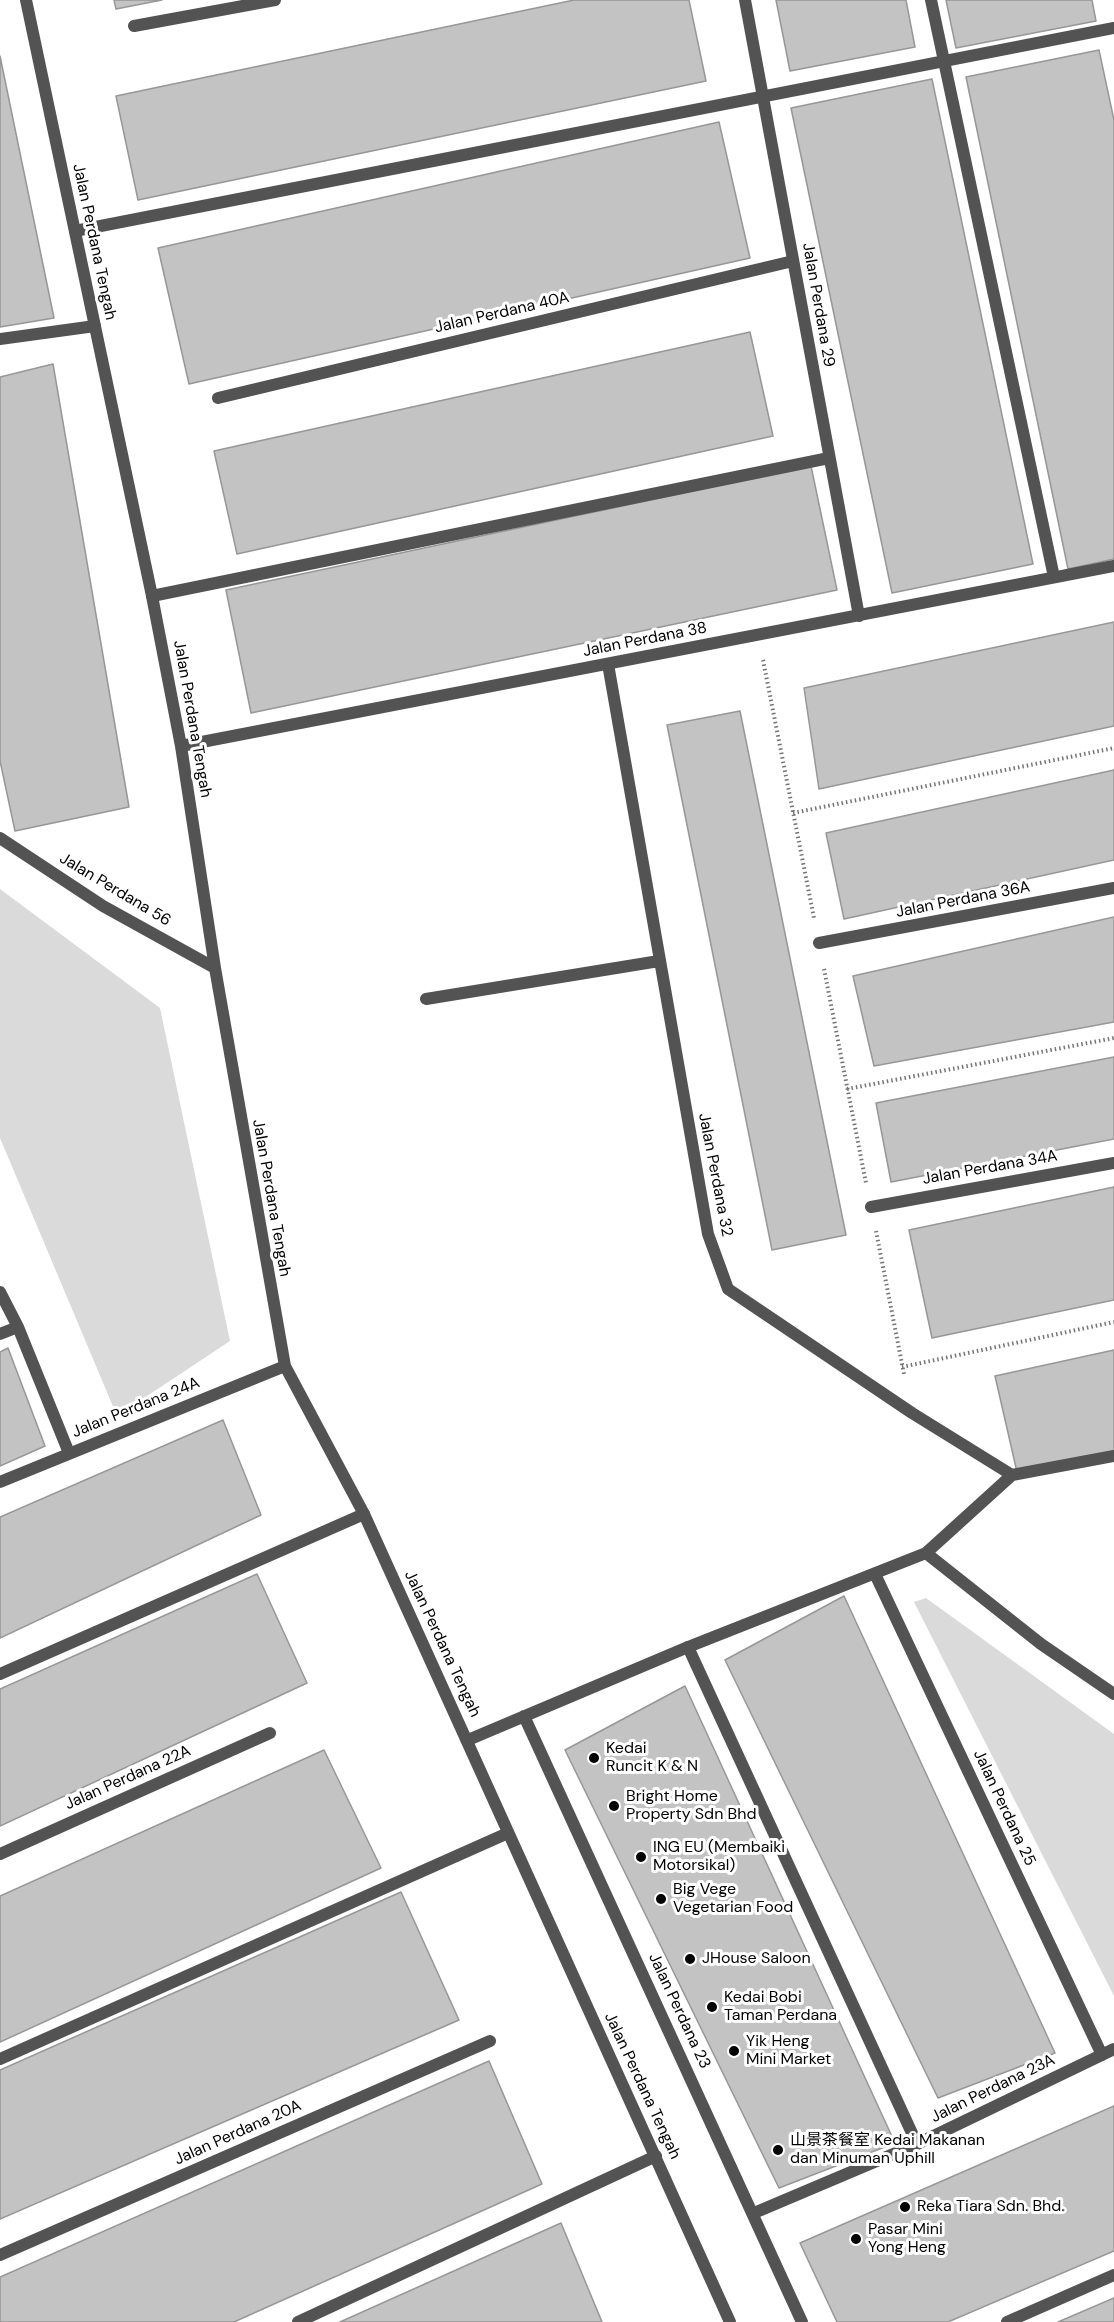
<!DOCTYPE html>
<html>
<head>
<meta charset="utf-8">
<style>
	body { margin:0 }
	canvas { display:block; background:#fff }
</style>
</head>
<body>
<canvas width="1114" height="2322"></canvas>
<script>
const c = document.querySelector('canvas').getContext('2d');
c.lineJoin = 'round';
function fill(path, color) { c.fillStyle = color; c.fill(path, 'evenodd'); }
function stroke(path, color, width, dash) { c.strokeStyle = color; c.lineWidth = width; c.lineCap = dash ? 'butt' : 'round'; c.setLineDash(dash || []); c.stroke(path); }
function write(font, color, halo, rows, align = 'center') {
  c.font = font + ' "DM Sans","Noto Sans SC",sans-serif'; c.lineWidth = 6; c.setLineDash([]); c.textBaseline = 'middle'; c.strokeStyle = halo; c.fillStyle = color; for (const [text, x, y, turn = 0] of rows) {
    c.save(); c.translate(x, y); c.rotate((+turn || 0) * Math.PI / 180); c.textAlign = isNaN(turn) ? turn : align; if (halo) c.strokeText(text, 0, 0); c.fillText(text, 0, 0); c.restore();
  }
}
fill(new Path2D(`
	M0 889 160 1008 230 1341 117 1416 0 1138Z
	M926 1598 1114 1734V1996L914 1602Z`), '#dadada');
const building = new Path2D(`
	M114 0H162L116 9Z
	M574 0H689L706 81 138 200 116 96Z
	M776 0H906L915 47 790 71Z
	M946 0H1092L1096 21 956 48Z
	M1099 50 1114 120V559L1068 569 966 77Z
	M0 56 54 318 0 327Z
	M932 79 1033 564 892 593 791 108Z
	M719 122 750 258 189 384 158 248Z
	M750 332 773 436 237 554 214 451Z
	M53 364 129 807 15 831 0 761V377Z
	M811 466 837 590 251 713 226 590Z
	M1114 622V726L819 789 804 688Z
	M740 711 846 1235 772 1250 667 725Z
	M1114 770V860L844 919 826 833Z
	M1114 917V1022L874 1066 853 976Z
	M1114 1057V1139L891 1182 876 1103Z
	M1114 1187V1300L932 1338 909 1230Z
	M8 1348 45 1446 0 1466V1352Z
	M1114 1350V1451L1017 1472 995 1376Z
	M223 1420 261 1515 0 1638V1517Z
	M257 1574 307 1683 0 1826V1689Z
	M844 1596 1055 2053 938 2098 725 1660Z
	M685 1686 895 2143 779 2188 565 1750Z
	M324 1750 381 1868 0 2042V1896Z
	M401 1892 459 2020 0 2219V2070Z
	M489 2061 542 2184 234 2322H0V2277Z
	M1114 2106V2251L948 2322H837L800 2243Z
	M561 2223 602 2322H340Z
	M1114 2298V2322H1058Z`);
fill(building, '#c3c3c3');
stroke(building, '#979797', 1.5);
stroke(new Path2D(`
	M763 660 814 918
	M793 813 1114 748
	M824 969 866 1183
	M847 1089 1114 1038
	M876 1231 904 1374
	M902 1367 1114 1322`), '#757575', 4, [1.5, 3]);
stroke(new Path2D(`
	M931 0 1054 577
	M75 231 1114 28
	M0 339 95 326
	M152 596 829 458
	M0 1292 18 1327 69 1453
	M0 1334 18 1327
	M688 1647 917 2144
	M0 1674 364 1514
	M0 2059 508 1833
	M298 2322 656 2156
	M1007 2322 1114 2275`), '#535353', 12);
stroke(new Path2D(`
	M26 0 152 596 181 746 215 968 285 1366 364 1514 730 2322
	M745 0 859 616
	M134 26 275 0
	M218 398 793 261
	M608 664 708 1234 728 1289 912 1413 1012 1475 1114 1456
	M181 746 1114 566
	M0 838 103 906 215 968
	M819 943 1114 888
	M426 999 659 961
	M871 1207 1114 1163
	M0 1482 285 1366
	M926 1553 1041 1644 1114 1694
	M875 1574 1102 2055
	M524 1716 802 2322
	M468 1740 688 1647 926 1553 1012 1475
	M0 1854 270 1733
	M754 2213 917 2144 1114 2049
	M0 2255 490 2041`), '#535353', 12);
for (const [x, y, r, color] of [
	[594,1758,6,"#000"],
	[614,1806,6,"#000"],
	[641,1857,6,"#000"],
	[661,1899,6,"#000"],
	[690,1959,6,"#000"],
	[712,2007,6,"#000"],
	[734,2051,6,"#000"],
	[778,2150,6,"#000"],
	[905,2207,6,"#000"],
	[856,2239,6,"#000"]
]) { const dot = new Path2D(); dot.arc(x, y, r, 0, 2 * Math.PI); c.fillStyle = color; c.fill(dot); stroke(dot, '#fff', 2); }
write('16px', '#000', '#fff', [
	["Jalan Perdana Tengah",94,242,78],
	["Jalan Perdana 29",818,305,80],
	["Jalan Perdana 40A",502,313,-13],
	["Jalan Perdana 38",645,640,-11],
	["Jalan Perdana Tengah",192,719,80],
	["Jalan Perdana 56",115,890,31],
	["Jalan Perdana 36A",963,900,-11],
	["Jalan Perdana 34A",990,1168,-10],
	["Jalan Perdana 32",715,1175,79],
	["Jalan Perdana Tengah",271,1198,80],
	["Jalan Perdana 24A",136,1408,-22],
	["Jalan Perdana Tengah",442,1644,65],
	["Jalan Perdana 22A",128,1778,-24],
	["Jalan Perdana 25",1004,1808,65],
	["Jalan Perdana 23",679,2011,65],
	["Jalan Perdana Tengah",642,2086,65],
	["Jalan Perdana 23A",993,2089,-26],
	["Jalan Perdana 20A",238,2133,-24]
]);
write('16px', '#000', '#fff', [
	["Kedai",606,1749],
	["Runcit K & N",606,1767],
	["Bright Home",626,1797],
	["Property Sdn Bhd",626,1815],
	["ING EU (Membaiki",653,1848],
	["Motorsikal)",653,1866],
	["Big Vege",673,1890],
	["Vegetarian Food",673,1908],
	["JHouse Saloon",702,1959],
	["Kedai Bobi",724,1998],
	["Taman Perdana",724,2016],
	["Yik Heng",746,2042],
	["Mini Market",746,2060],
	["山景茶餐室 Kedai Makanan",790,2141],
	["dan Minuman Uphill",790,2159],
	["Reka Tiara Sdn. Bhd.",917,2207],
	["Pasar Mini",868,2230],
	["Yong Heng",868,2248]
], 'left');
</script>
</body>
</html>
